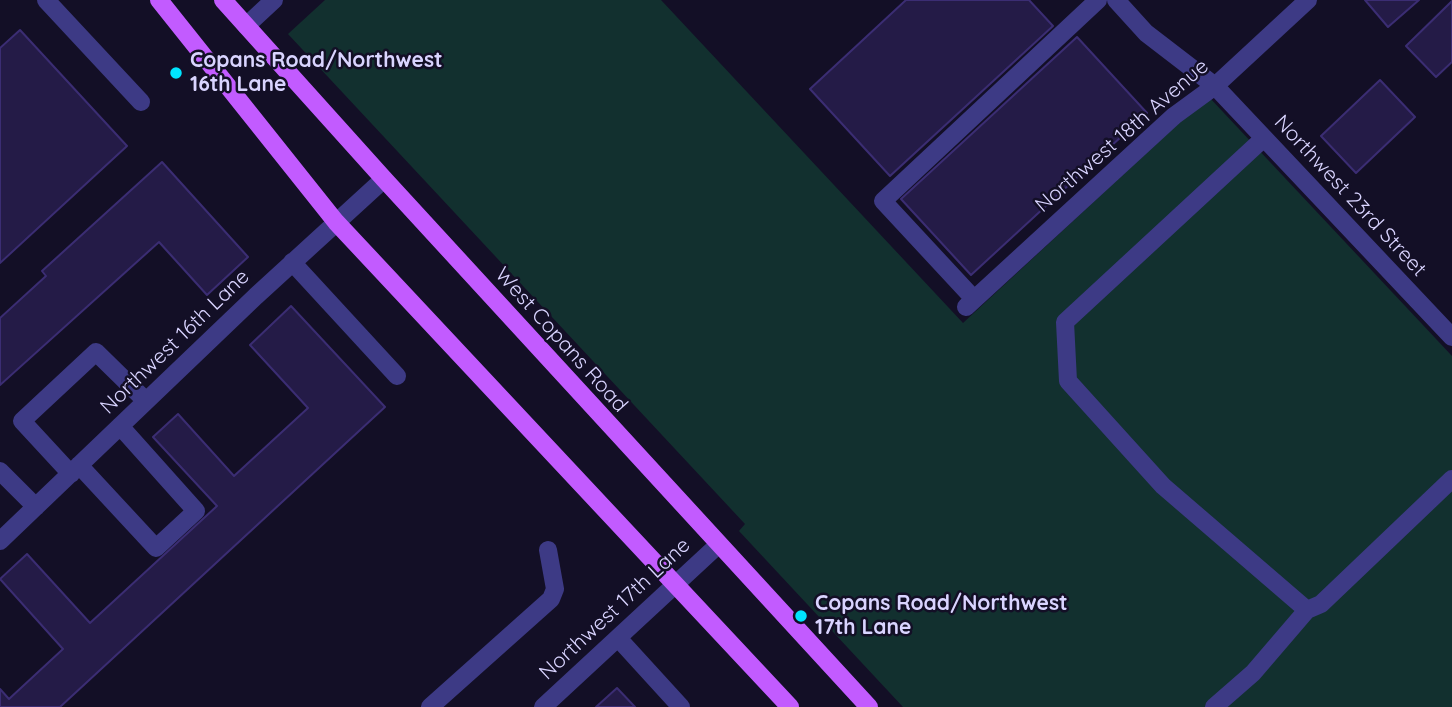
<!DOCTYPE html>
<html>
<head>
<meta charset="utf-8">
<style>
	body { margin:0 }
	canvas { display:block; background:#130f26 }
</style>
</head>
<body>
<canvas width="1452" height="707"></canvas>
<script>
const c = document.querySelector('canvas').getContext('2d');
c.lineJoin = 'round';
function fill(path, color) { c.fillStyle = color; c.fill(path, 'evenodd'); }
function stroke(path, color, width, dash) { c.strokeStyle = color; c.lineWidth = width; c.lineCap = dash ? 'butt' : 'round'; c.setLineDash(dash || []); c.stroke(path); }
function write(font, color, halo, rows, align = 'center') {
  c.font = font + ' Quicksand,sans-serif'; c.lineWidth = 5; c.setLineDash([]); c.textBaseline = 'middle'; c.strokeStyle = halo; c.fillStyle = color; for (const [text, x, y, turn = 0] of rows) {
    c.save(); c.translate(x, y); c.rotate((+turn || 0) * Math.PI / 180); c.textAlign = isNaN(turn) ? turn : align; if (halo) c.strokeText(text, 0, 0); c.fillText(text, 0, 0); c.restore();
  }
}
fill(new Path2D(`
	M325 0H661L963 323 1208 96 1452 356V707H903L739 531 745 524 288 34Z`), '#12302f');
const building = new Path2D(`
	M906 0H1029L1053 26 890 176 810 89Z
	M1365 0H1419L1388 27Z
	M1452 1V62L1436 77 1406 46Z
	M20 30 127 146 0 263V48Z
	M1077 37 1147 113 971 275 901 199Z
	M1380 80 1415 117 1356 173 1321 136Z
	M162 162 248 257 207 295 159 242 0 385V318L46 276 42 271Z
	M291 306 385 407 60 707H0V689L9 699 63 649 0 579 27 554 90 623 217 506 153 437 178 414 234 476 308 408 250 345Z
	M617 688 635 707H596Z`);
fill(building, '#241b47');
stroke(building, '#3b2d73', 2);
stroke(new Path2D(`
	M46 0 141 102
	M1116 0 1146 33 1215 86 1452 337
	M246 26 274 0
	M1264 138 1065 322 1068 381 1163 486 1307 610
	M292 262 397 376
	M974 299 883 201 1098 0
	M966 307 1174 116 1215 86 1308 0
	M79 465 156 548 196 511 120 426
	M0 471 36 507
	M71 474 22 421 96 352 146 401
	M0 541 256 296 384 179
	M618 638 681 707
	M430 707 551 599 555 589 548 550
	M543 707 718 545
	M1214 707 1253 673 1307 610 1321 604 1452 479`), '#3d3a85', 18);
stroke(new Path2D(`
	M159 0 336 222 790 707
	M223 0 384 179 869 707`), '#c25bff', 18);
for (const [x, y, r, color] of [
	[176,73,7,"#00e5ff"],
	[801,616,7,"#00e5ff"]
]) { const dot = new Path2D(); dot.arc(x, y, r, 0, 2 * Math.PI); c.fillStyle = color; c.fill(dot); stroke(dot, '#130f26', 2.5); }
write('bold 21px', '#d9d4ff', '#130f26', [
	["Copans Road/Northwest",190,61],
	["16th Lane",190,85],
	["Copans Road/Northwest",815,604],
	["17th Lane",815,628]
], 'left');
write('21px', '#d9d4ff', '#130f26', [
	["Northwest 18th Avenue",1122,136,-41],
	["Northwest 23rd Street",1350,196,47],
	["West Copans Road",561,340,48],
	["Northwest 16th Lane",175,342,-44],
	["Northwest 17th Lane",615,609,-43]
]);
</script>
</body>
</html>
